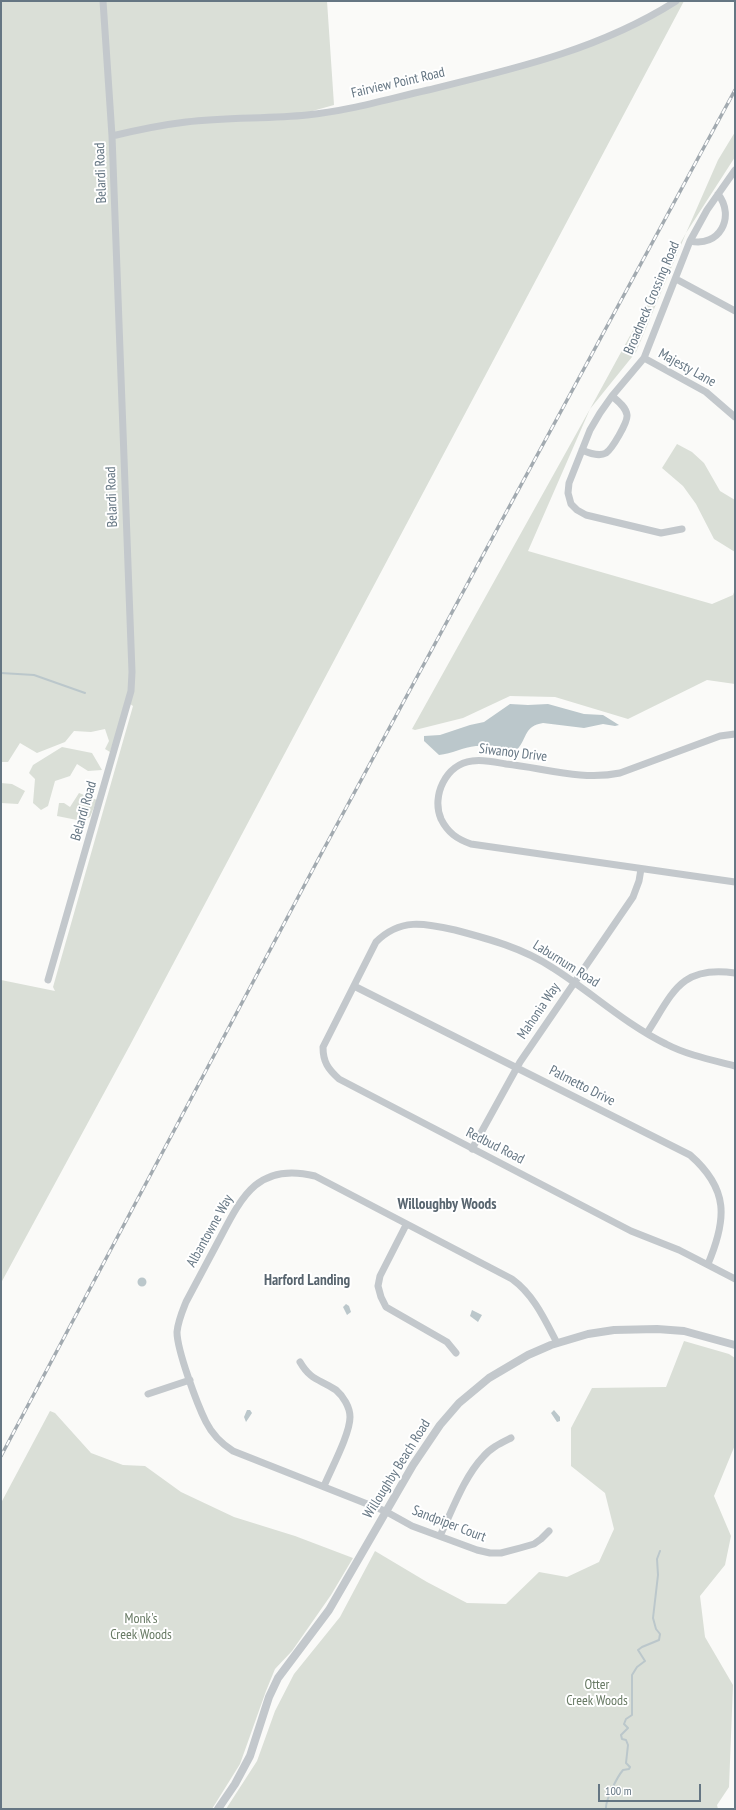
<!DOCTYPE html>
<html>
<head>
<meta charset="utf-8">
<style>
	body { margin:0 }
	#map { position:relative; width:736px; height:1810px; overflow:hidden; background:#fafaf8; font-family:"PT Sans Narrow",sans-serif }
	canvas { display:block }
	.frame { position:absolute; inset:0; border:2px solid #657683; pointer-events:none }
	.scale { position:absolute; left:598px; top:1784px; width:103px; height:18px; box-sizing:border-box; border:2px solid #657683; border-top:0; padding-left:5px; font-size:12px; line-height:14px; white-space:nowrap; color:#657683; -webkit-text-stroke:3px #fff; paint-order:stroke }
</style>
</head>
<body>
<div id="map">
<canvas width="736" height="1810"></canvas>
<div class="frame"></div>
<div class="scale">100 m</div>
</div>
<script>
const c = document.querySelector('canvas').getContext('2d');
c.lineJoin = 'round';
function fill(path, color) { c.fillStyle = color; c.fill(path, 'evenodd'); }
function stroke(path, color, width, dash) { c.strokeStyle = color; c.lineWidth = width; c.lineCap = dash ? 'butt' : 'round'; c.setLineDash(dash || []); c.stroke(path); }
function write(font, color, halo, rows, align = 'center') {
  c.font = font + ' "PT Sans Narrow",sans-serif'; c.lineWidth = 4; c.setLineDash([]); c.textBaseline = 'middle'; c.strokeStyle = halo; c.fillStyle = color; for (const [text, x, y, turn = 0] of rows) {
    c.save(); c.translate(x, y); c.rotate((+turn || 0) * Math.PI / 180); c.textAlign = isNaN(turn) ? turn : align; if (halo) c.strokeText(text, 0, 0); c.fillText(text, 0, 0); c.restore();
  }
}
fill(new Path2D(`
	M1 1H327L334 105 298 115 353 108 582 47 676 1H684L129 1047 1 1283V980L55 991 53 987 133 706 127 702 110 752 105 749 109 741 105 729 91 732 74 731 65 742 37 753 20 743 8 762H1Z
	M735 132V157L686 233 636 352 590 409 528 551 712 604 733 595 735 589V684L707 680 628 719 555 697 510 696 463 718 415 730 412 729 590 409 686 233 718 160Z
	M677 444 692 452 704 463 720 491 735 500V552L714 539 696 504 683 486 662 468Z
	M62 747 92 753 102 770 88 771 77 764 70 776 55 781 48 806 41 810 33 803 35 779 29 773 33 765Z
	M1 783 12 784 25 791 18 804 1 803Z
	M79 793 97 800 90 817 82 821 57 816 59 803H64L70 807Z
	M684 1341 729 1354 735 1358V1445L714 1496 731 1536 725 1565 700 1596 705 1637 733 1685 729 1787 717 1805 718 1809H226L257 1761 275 1711 294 1674 340 1617 375 1551 427 1582 467 1603 506 1604 539 1572 567 1577 599 1562 614 1529 605 1493 571 1466V1428L592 1388 666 1387Z
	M50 1411 55 1413 91 1453 123 1465 145 1466 181 1492 234 1517 295 1536 353 1558 331 1595 292 1651 275 1669 266 1691 240 1764 212 1809H1V1503Z`), '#dadfd7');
fill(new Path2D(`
	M510 704 528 705 548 704 584 714 603 715 619 725 615 726 603 724 584 728 543 723C524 726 528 737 517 750 503 752 490 745 476 746 463 747 452 754 439 755L424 741V736L440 735 470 725 484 722Z
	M137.5 1282a4.5 4.5 0 1 1 9 0a4.5 4.5 0 1 1-9 0Z
	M346 1304 349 1306 351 1312 347 1315 343 1307Z
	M472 1310 482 1315 478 1322 470 1316Z
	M247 1410H250L252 1413 246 1422 244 1417Z
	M554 1410 560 1417V1421L557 1422 551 1413Z`), '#bbc7cb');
stroke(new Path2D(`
	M1 673 34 675 85 693
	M606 1809C605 1801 617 1777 623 1770L629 1769 630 1767 626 1763 628 1745 626 1740 622 1739 621 1735 628 1728 624 1724 626 1719 632 1715V1675L637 1667 645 1661 638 1650 642 1647 659 1640 660 1634 656 1629 653 1618 658 1575 657 1559 660 1551`), '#bbc7cb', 2);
stroke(new Path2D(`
	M112 136C137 130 161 125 186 122 226 117 267 119 307 115 348 111 388 99 428 90 514 69 601 49 676 1
	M690 241C719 248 736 217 718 194
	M676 279 735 311
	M644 358 706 392 735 417
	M582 450C589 453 599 457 606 453 612 449 628 422 627 415 626 407 618 401 612 396
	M682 529 661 533 586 515 577 510 571 504 568 493 569 483 590 430 600 413 612 396 644 358 690 241 707 210 735 170
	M735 734 720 736 620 773C582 781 544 768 506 764 495 762 483 759 472 761 446 764 431 796 441 819 448 833 457 839 471 844L735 882
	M48 980 131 691 132 672 112 136 103 1
	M354 986 690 1155C729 1189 727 1219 708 1264
	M647 1033C673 993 680 965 735 973
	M735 1066C712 1060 687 1055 666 1044 625 1024 591 992 553 968 523 948 489 939 455 930 424 923 400 918 376 942L323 1047C323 1062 328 1069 339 1079L631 1231 679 1250 735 1279
	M472 1149 520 1062 633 897 639 881 641 869
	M406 1225 380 1276 378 1286 381 1297 386 1307 447 1342 456 1353
	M300 1362C311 1381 320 1379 336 1390 343 1396 350 1407 350 1417 350 1434 331 1469 324 1486
	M148 1394 190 1380
	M549 1531 541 1539 534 1544 520 1548 501 1553H490L477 1550 412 1526 385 1511 233 1451C222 1444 212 1434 206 1422 197 1404 177 1350 177 1332 178 1321 182 1312 186 1302 197 1281 208 1261 219 1240 242 1196 258 1162 315 1176L512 1279C534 1295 545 1320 557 1343
	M440 1536C452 1511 464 1477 483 1457 490 1448 501 1443 511 1438`), '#c3c8cc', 7);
stroke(new Path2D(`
	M218 1809 235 1784 250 1756 269 1697 278 1678 329 1610 413 1465 440 1425 459 1403 489 1378 528 1355 551 1345 588 1334 614 1330 657 1329 684 1331 735 1345`), '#c3c8cc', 8);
const rail = new Path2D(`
	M1 1456 320 856 735 90`);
stroke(rail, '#a2aab0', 3.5);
stroke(rail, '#fff', 2, [6]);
write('14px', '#657683', '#fff', [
	["Fairview Point Road",398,83,-13],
	["Belardi Road",101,173,-92],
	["Broadneck Crossing Road",652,298,-67],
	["Majesty Lane",687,368,29],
	["Belardi Road",112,497,-92],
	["Siwanoy Drive",513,753,7],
	["Belardi Road",84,811,-74],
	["Laburnum Road",566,964,32],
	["Mahonia Way",539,1011,-56],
	["Palmetto Drive",582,1086,27],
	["Redbud Road",495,1146,27],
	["Albantowne Way",210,1231,-61],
	["Willoughby Beach Road",397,1469,-58],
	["Sandpiper Court",449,1524,21]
]);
write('14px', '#687a64', '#fff', [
	["Monk's",141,1619],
	["Creek Woods",141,1635],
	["Otter",597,1685],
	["Creek Woods",597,1701]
]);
write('bold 15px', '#57646e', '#fff', [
	["Willoughby Woods",447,1205],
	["Harford Landing",307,1281]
]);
</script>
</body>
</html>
